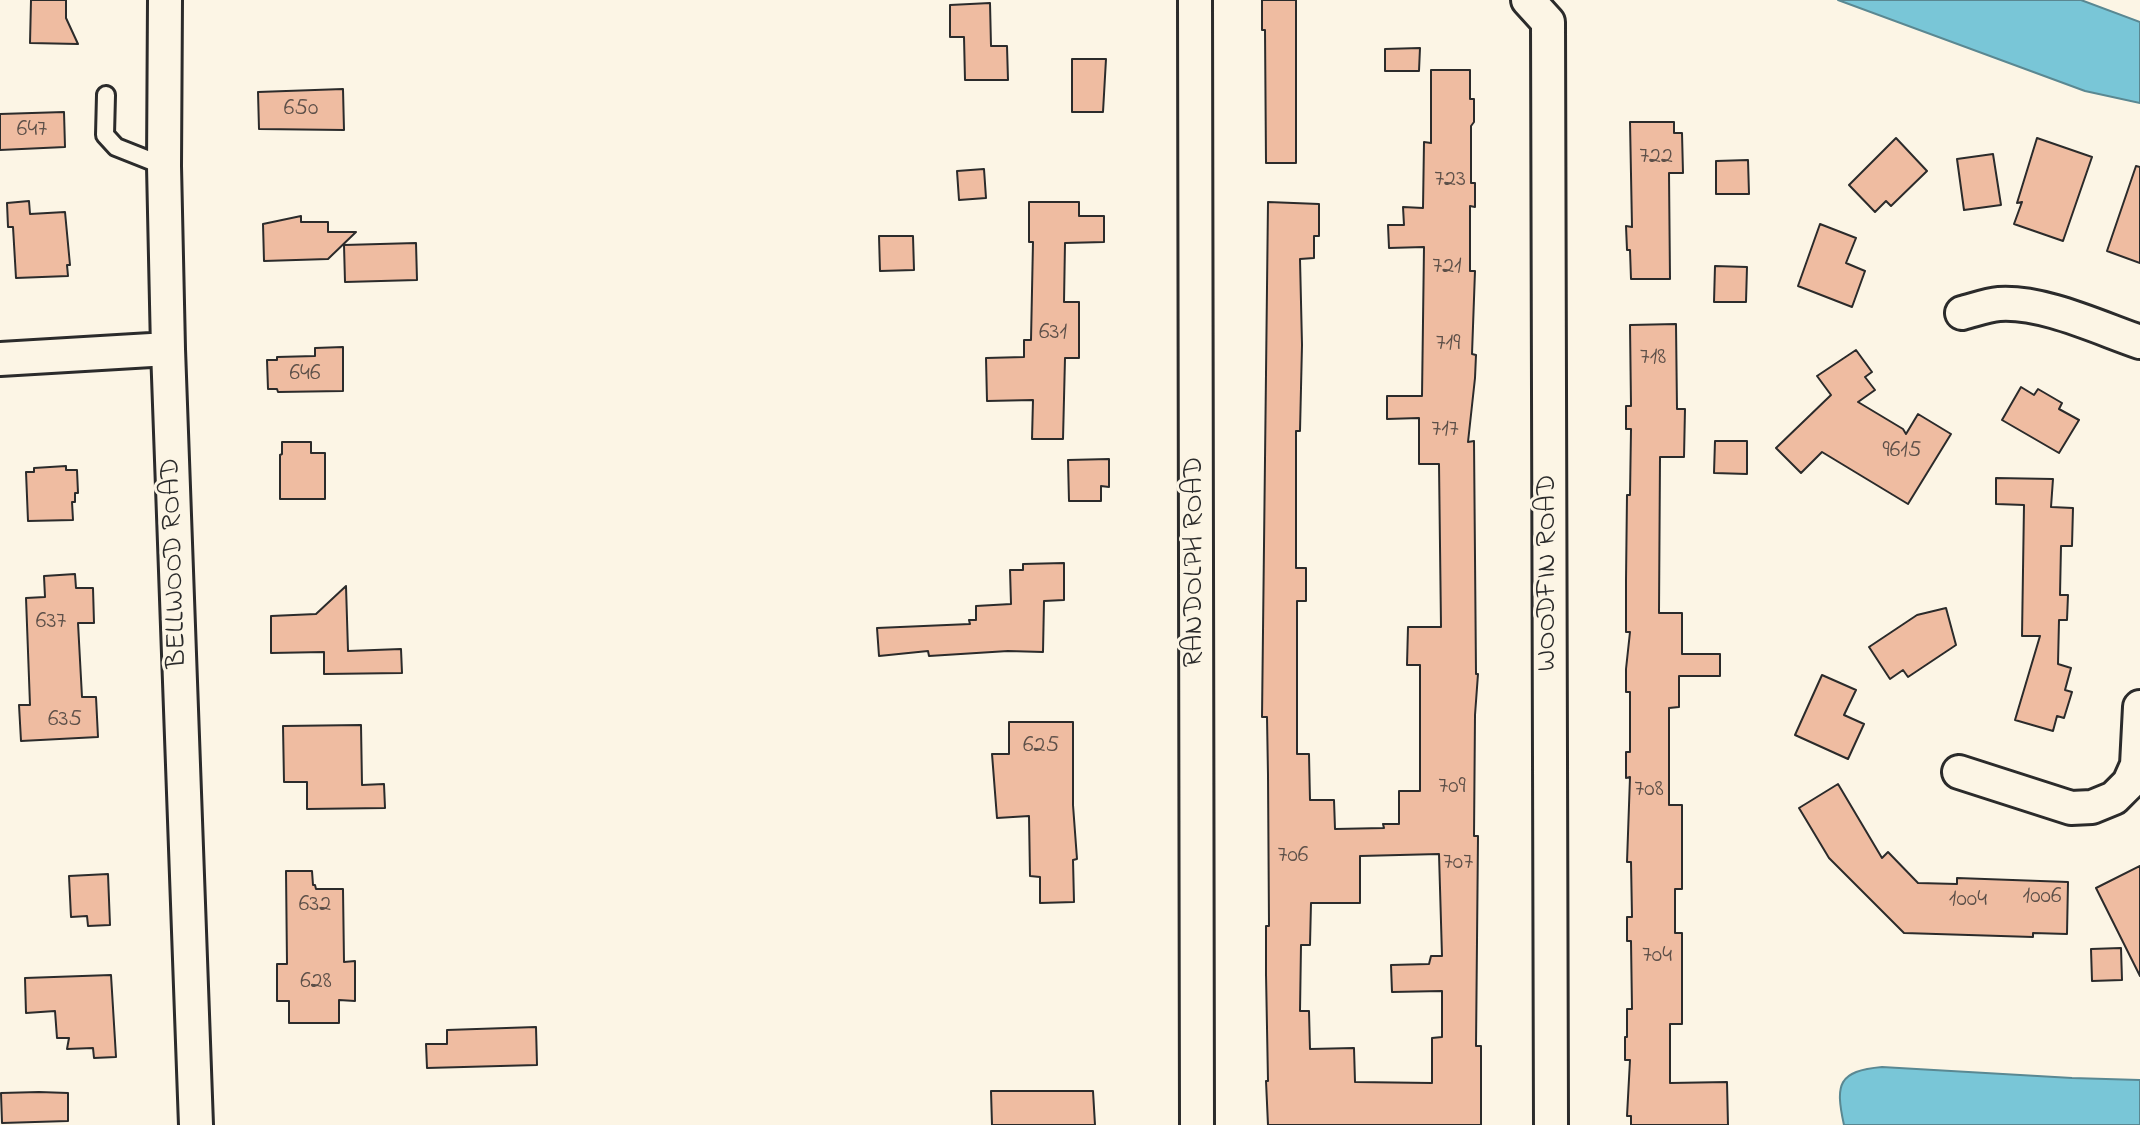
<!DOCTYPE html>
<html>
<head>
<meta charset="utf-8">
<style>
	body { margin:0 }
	canvas { display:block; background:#fcf5e5 }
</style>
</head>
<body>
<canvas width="2140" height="1125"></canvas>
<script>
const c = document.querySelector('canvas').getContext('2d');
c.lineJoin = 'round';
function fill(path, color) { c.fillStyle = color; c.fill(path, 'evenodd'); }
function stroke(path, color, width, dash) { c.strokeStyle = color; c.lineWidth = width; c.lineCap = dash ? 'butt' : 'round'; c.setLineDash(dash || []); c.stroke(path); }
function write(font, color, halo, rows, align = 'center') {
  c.font = font + ' "Indie Flower",sans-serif'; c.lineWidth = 6; c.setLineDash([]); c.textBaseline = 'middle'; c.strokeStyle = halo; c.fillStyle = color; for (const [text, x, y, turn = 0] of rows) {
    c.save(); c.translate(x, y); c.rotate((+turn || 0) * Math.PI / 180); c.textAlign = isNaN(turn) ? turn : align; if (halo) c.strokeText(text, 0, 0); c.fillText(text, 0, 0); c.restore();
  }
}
const water = new Path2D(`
	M1838 0H2081L2140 22V103L2085 91Z
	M1882 1067 2072 1078 2140 1080V1125H1844C1835 1084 1838 1071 1882 1067Z`);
fill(water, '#79c6d7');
stroke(water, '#5a8892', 2);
const building = new Path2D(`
	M31 0H66V18L78 44 30 43Z
	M1262 0H1296V163H1266L1265 30H1262Z
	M990 3 991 46H1007L1008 80H965L964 37H950V5Z
	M1420 48 1419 71H1385V49Z
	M1072 59H1106L1103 112H1072Z
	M1431 70H1470V99H1474V122L1471 126V183H1475V207L1470 206V271H1475L1472 354 1476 355 1475 378 1468 442 1474 441 1476 674H1478L1475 715 1474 836H1478L1476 1046H1481V1125H1268L1266 1081H1268L1266 974V926H1269L1268 775 1267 717H1262L1268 202 1319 204V236H1314V258L1300 259 1302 345 1300 431H1296V568H1306V601H1297V754H1309L1310 800H1334L1335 829 1384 828 1383 824H1399V791H1420V665H1407L1408 627H1441L1439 464H1419V418L1387 419V396H1422L1424 247 1389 248 1388 225H1404L1403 207 1423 208 1424 142 1431 143ZM1439 854 1442 956H1431L1429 964 1391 965 1392 992 1442 991V1037L1432 1038V1083L1355 1082 1354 1048 1310 1049 1309 1011H1300L1301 945H1310L1311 903H1360V856Z
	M343 89 344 130 259 129 258 92Z
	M64 112 65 147 0 150V114Z
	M1630 122H1674V133H1682L1683 173H1669L1670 279H1631L1630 250H1627L1626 226 1632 227Z
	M1896 138 1927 171 1891 206 1886 201 1875 212 1849 185Z
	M2037 138 2092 157 2063 241 2014 224 2022 202 2017 203Z
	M1993 154 2001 205 1964 210 1957 159Z
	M1748 160 1749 194H1716V161Z
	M2136 166 2140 167V263L2107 251Z
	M984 169 986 198 959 200 957 171Z
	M29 201 30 214 65 212 70 265H67L68 276 16 278 13 227H8L7 203Z
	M1029 202H1079V216H1104V242L1065 243 1064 302H1079V358H1065L1063 439H1032L1033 400 987 401 986 358 1024 357V340H1031L1033 242H1029Z
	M301 216V222H328V232H356L328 259 264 261 263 224Z
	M1820 224 1856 238 1846 263 1865 271 1852 307 1798 286Z
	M879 236H913L914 270 880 271Z
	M416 243 417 280 345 282 344 245Z
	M1715 266 1747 267 1746 302H1714Z
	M1676 324 1677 409H1685L1684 457H1660L1659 613H1682V654H1720V676H1679V707L1669 708V805H1682V889H1675V933H1682V1024H1670V1083L1727 1082 1728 1125H1631V1116H1627L1630 1060H1625V1037H1627V1009H1632L1631 941H1627V917H1632L1631 862H1627L1630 777 1626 778V752H1630V692H1626V669L1630 632H1626V580L1627 495H1630L1631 429H1626V406H1631L1630 325Z
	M343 347V391L278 392 277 389H268L267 360H277V357L315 356V348Z
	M1856 350 1872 372 1865 377 1875 390 1858 402 1903 429 1906 434 1918 414 1951 434 1908 504 1822 452 1801 473 1776 448 1831 395 1817 376Z
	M2021 387 2034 395 2038 389 2062 403 2059 409 2079 420 2059 453 2002 420Z
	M1715 441H1747V474L1714 473Z
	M282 442H311V453H325V499H280V455L282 454Z
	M1109 459V487L1101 486V501H1069L1068 460Z
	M66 466V470H77L78 493H75V502H72L73 520 28 521 26 472H34V468Z
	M1996 478 2053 479 2051 507 2073 508 2072 546H2061L2060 595H2068L2067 620H2059L2058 664 2071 668 2065 690 2072 692 2064 718 2057 716 2053 731 2015 720 2040 636H2022L2024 505 1996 504Z
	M1064 563V600L1044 601 1043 652 1008 651 929 656 928 651 879 656 877 628 970 624 969 620H976V606L1011 604 1010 570H1023V564Z
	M75 574 76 588H93L94 623H78L82 697H96L98 737 21 741 19 705H30L26 598 45 597 44 576Z
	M346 586 348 651 401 649 402 673 324 674V652L271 653V616L316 614Z
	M1946 608 1956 645 1908 677 1903 670 1890 679 1869 647 1917 615Z
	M1822 675 1856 690 1844 715 1864 724 1848 759 1795 735Z
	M1009 722H1073V805L1077 859 1073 860 1074 902 1040 903V877L1030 876 1029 816 997 818 992 754H1009Z
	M361 725 362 785 384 784 385 808 307 809V782H284L283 726Z
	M1838 784 1882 858 1888 852 1918 883 1957 884V878L2068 882 2067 934 2033 933V937L1904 933 1829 858 1799 808Z
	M2140 866V976L2096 888Z
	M286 871H312L313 885H315L316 889H343L344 962 355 961V1001L339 1000V1023H289V1001H277V964H287Z
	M108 874 110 925 88 926 87 916 71 917 69 876Z
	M2121 948 2122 980 2092 981 2091 949Z
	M111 975 116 1057 94 1058 93 1048 67 1049 69 1038H57L55 1011 26 1013 25 978Z
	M536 1027 537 1065 427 1068 426 1044H447V1030Z
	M991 1091H1093L1095 1125H992Z
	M39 1092 68 1093V1121L2 1123 1 1093Z`);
fill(building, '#efbca1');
stroke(building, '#2b2b2b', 2);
const service = new Path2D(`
	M106 95 105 135 116 147 164 166`);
const minor = new Path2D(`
	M165 0 164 166 168 349 196 1125
	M1195 0 1197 1125
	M1528 0 1548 22 1551 1125
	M1962 313C1974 310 1987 305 1999 304 2043 301 2099 328 2140 342
	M0 359 168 349
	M1959 772 2071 808 2092 807 2114 798 2129 783 2137 765 2140 707`);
stroke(service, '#2b2b2b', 22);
stroke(minor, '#2b2b2b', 38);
stroke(service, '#fcf5e5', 16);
stroke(minor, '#fcf5e5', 32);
write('24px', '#5c4f48', null, [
	["650",301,110],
	["647",32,131],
	["722",1656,158],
	["723",1450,181],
	["721",1447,268],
	["631",1053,334],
	["719",1448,345],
	["718",1653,359],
	["646",305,375],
	["717",1445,431],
	["9615",1902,452],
	["637",51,623],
	["635",65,721],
	["625",1041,747],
	["709",1452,788],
	["708",1649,791],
	["706",1293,857],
	["707",1458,864],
	["1006",2042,898],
	["1004",1968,901],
	["632",315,906],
	["704",1657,957],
	["628",316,983]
]);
write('28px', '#2b2b2b', '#fcf5e5', [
	["RANDOLPH ROAD",1196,562,-90],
	["BELLWOOD ROAD",176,563,-92],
	["WOODFIN ROAD",1549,573,-90]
]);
</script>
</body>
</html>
